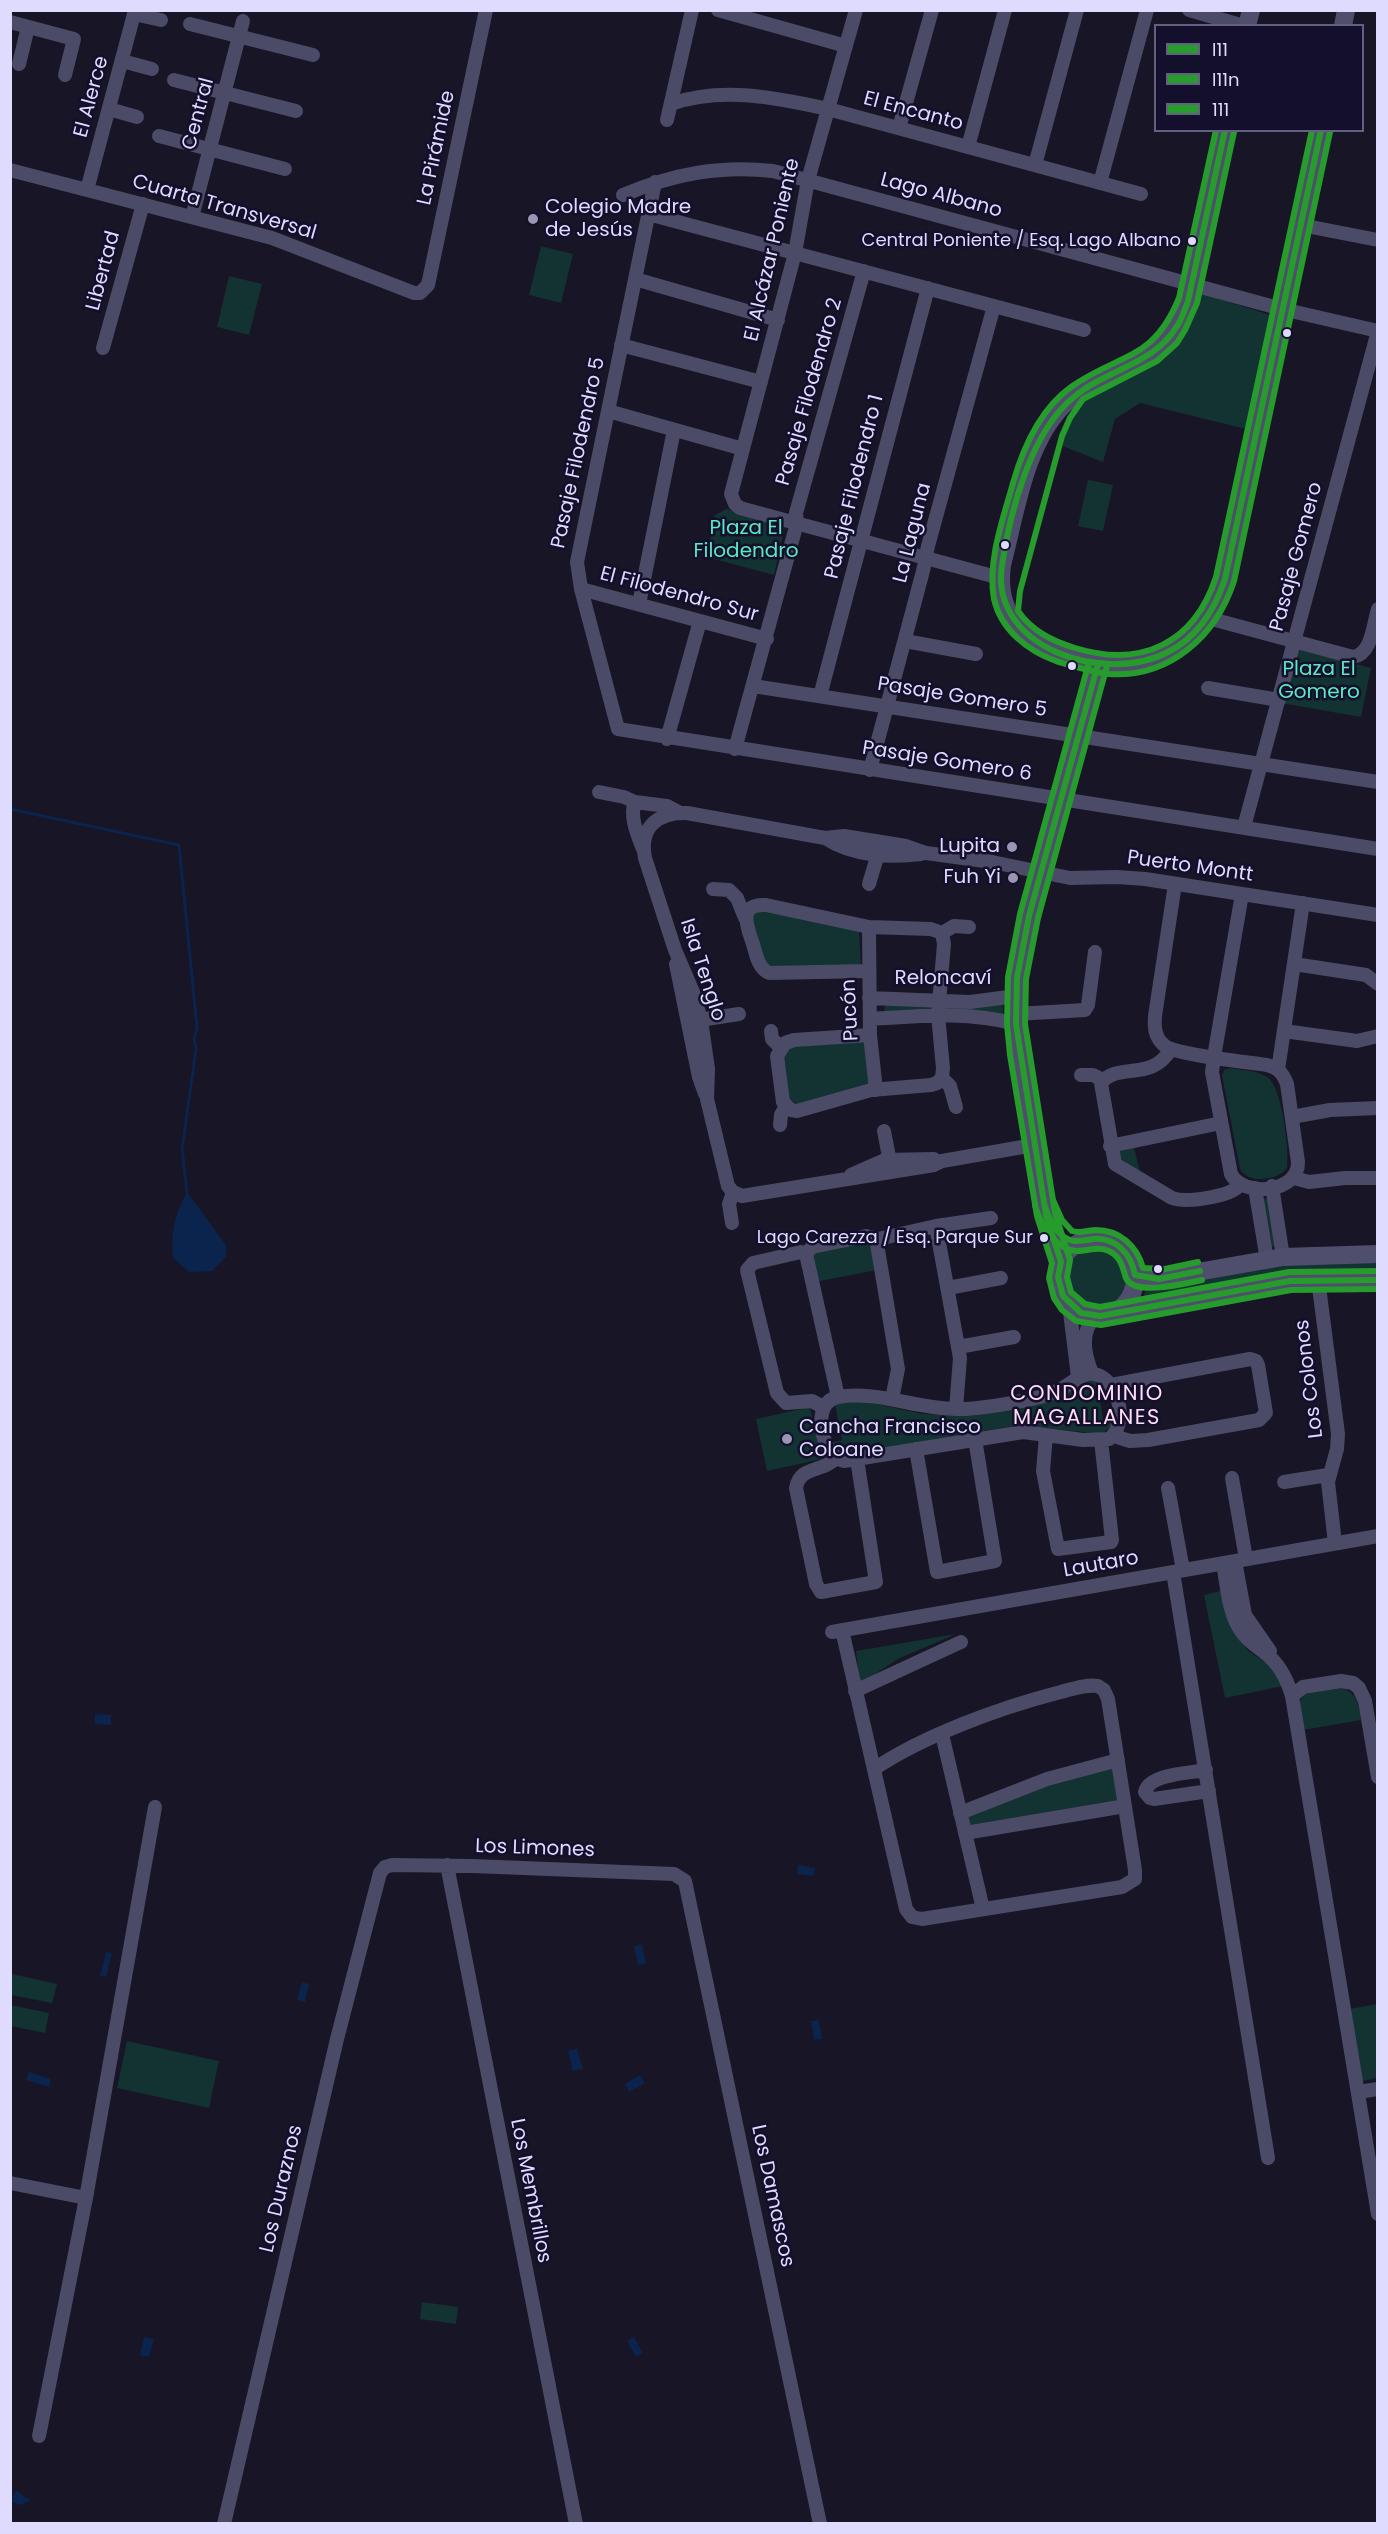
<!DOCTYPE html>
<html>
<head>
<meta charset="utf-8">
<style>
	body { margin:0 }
	#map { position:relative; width:1388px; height:2534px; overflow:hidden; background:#181526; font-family:Poppins,sans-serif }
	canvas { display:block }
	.frame { position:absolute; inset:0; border:12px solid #dedbff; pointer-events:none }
	.legend { position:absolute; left:1154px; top:24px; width:210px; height:108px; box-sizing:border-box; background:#130f2c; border:2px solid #646180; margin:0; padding:8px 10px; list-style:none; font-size:18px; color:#dedbff }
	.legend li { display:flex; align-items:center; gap:12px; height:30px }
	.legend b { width:30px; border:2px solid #646180 }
</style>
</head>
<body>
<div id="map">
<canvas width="1388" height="2534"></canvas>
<div class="frame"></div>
<ul class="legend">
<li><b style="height:8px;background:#269c2c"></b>I11</li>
<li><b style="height:8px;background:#269c2c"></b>I11n</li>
<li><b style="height:8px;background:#269c2c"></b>111</li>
</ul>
</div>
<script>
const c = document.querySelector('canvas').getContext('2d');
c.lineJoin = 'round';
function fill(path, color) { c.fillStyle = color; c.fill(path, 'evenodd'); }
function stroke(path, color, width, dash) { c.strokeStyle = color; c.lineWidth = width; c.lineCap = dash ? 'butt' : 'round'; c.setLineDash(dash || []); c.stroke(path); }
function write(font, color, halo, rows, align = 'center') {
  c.font = font + ' Poppins,sans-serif'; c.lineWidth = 5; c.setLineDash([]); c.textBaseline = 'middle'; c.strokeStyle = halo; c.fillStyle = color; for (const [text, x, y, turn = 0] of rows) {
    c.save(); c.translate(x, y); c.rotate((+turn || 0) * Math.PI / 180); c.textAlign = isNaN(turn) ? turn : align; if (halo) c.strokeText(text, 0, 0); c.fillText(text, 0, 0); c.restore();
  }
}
fill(new Path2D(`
	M541 246 573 254 561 303 529 295Z
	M229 276 262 284 249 335 217 327Z
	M1194 291 1274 316 1250 430 1140 403 1115 419 1103 462 1060 445 1075 401 1097 388 1161 358 1186 319Z
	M1088 480 1113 485 1103 531 1078 526Z
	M726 509 785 526 774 575 714 559 708 549 715 515Z
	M1299 649 1371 668 1361 717 1281 703Z
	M761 909 859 931 861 965 767 969 749 918Z
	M885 1003 933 1005V1009L884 1013Z
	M1003 1004V1016L945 1009 946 1006Z
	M865 1041 869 1083 798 1104 787 1098 783 1058 787 1048 793 1045Z
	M1230 1068C1241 1070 1257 1070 1267 1077 1282 1086 1290 1150 1287 1168 1278 1181 1248 1184 1240 1169L1222 1075 1224 1070Z
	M1134 1147 1140 1173 1118 1156 1117 1152Z
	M1269 1198 1277 1246 1269 1248 1261 1199Z
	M866 1239 872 1243 877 1270 820 1281 816 1278 809 1253Z
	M1064 1277a32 32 0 1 1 64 0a32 32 0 1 1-64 0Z
	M1331 1261H1377V1274L1142 1302 1146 1288 1264 1267Z
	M1093 1380 1104 1385 1110 1397 1100 1398 1103 1421H1113L1112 1426 1101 1434 1018 1425 847 1455C839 1453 836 1450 834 1442L842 1440 835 1404 862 1401 923 1414 955 1416 1053 1400 1085 1381Z
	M810 1407 822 1459 767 1471 756 1419Z
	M1224 1590 1231 1626 1248 1651 1271 1666 1283 1686 1225 1698 1204 1595Z
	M956 1634 898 1659 860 1684 856 1651Z
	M1342 1688C1358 1694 1358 1704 1361 1720L1303 1730 1298 1705 1304 1694Z
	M1112 1767 1117 1800 970 1825 968 1817 1050 1784Z
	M12 1974 57 1984 52 2003 11 1995Z
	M1377 2004V2078L1362 2081 1350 2009Z
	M11 2005 49 2013 45 2033 11 2026Z
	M127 2041 219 2061 209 2108 117 2088Z
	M422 2302 458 2307 456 2324 420 2319Z`), '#133232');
fill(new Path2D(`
	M187 1192 226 1245V1257L212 1271 189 1272 173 1258C171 1230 174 1217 187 1192Z
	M95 1714 111 1715V1725L95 1724Z
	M798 1865 815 1868 813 1876 797 1874Z
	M642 1945 646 1963 638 1965 634 1946Z
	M106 1952 112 1953 106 1977 100 1976Z
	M302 1982 309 1984 305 2002 297 2000Z
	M819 2020 822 2039 814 2040 811 2021Z
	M577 2049 583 2069 573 2071 568 2051Z
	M29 2072 51 2079 49 2087 26 2080Z
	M640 2075 645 2083 629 2092 625 2084Z
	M144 2337 154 2339 149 2357 140 2355Z
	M634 2337 643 2353 636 2357 627 2341Z
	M18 2491 25 2498 32 2499 21 2505 11 2502 15 2492Z`), '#0a244d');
stroke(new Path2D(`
	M10 809 179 845 197 1028 194 1038 196 1049 182 1149 187 1192`), '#0a244d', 3);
stroke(new Path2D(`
	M718 10 846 46
	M856 10 808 180 795 253 731 494 735 504 740 508 1000 578
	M1189 10 1244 26
	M10 22 74 39 65 75
	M190 24 313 55
	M122 61 152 69
	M19 64 28 27
	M174 80 296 111
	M671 104C722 86 777 98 828 109L1141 194
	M109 109 137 117
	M667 120 692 10
	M899 128 932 10
	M159 136 285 169
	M968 147 1005 10
	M1035 165 1077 10
	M10 170 272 238 414 293H420L428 285 486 10
	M655 182 577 562 581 589 618 729 1378 849
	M1100 183 1147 10
	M87 190 134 14 161 20
	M623 195C673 174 720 165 773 171L1282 309 1378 331
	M648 214 1084 330
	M192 217 243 21
	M1301 225 1378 240
	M635 279 778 320
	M621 345 761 382
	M103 348 143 204
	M608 411 743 449
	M581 589 767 639
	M639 604 674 430
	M1208 618 1353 657C1372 654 1373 625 1378 609
	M905 641 976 654
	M753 686 1378 782
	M1208 688 1279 700
	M820 696 928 288
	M667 739 700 621
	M735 749 797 523 796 513 864 271
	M870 770 923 571 928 546 994 306
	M599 792 624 797 635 802
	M1244 827 1378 331
	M825 838C852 856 891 858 921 854
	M643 849C638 836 629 816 635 802L667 806 680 813
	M869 884 880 847
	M1175 884 1155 1016C1154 1028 1155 1038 1165 1046 1178 1055 1247 1062 1267 1065 1278 1068 1283 1073 1287 1084L1298 1162C1299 1193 1243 1198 1231 1174L1212 1072 1214 1057 1242 894
	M713 889 729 890 737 898 745 918
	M869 927 870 1035 876 1090
	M942 933 954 926 969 927
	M676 964 699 1077 705 1094
	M1294 964 1366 975 1378 984
	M868 971 769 973C758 968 756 954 753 944 747 927 737 903 766 905L869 927 931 929 942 933
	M869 998 970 1002 1016 996
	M1016 1014 1085 1010 1088 1005 1095 952
	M870 1019C920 1016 967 1011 1016 1024
	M693 1021 739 1014
	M771 1031 772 1039 780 1047
	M1284 1031 1357 1041 1378 1036
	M870 1035 794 1040 785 1043 777 1056 783 1102 791 1110 797 1111 871 1090 931 1085 937 1083 942 1078
	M1171 1049C1151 1083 1119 1061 1101 1083L1115 1164 1172 1198C1186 1203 1230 1197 1240 1185
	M1278 1070 1303 903
	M1081 1075H1093L1103 1080
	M942 1078 943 1068 938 1015 944 944 942 933
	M942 1078 950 1086 956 1107
	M1292 1117 1330 1110 1378 1108
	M780 1125 781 1115 786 1106
	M884 1131 891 1167
	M1034 1145 942 1161 934 1165 742 1196 733 1192 728 1186 707 1099 708 1069 701 1020 693 992 675 950 645 858C639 827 658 812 687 813L825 838 844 836 906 846 926 853 992 862 1070 878 1117 877 1145 879 1378 915
	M1110 1146 1221 1123
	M851 1175 885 1160 934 1159
	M1294 1178 1309 1182 1345 1178H1378
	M1272 1186 1283 1257
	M1255 1188 1267 1260
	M732 1223 729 1204 733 1192
	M936 1226 960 1358 956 1409
	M878 1239 877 1244 898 1369 892 1399
	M878 1239 936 1226 991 1218
	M806 1254 801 1252 753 1263 747 1270 777 1393 786 1403 812 1401 823 1407
	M806 1254 838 1397
	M806 1254 812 1247 866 1236 878 1239
	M1318 1279 1338 1434 1337 1449 1328 1482 1335 1543
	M948 1288 1001 1278
	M1069 1304 1078 1377
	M958 1347 1014 1337
	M1092 1373C1084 1353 1080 1333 1095 1316
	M1087 1374C1117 1370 1131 1423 1109 1439L1083 1440 1023 1432 844 1461C822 1457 809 1402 838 1397 877 1390 916 1409 956 1409 977 1410 1036 1400 1055 1392 1067 1387 1075 1378 1087 1374Z
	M1111 1385 1250 1359 1256 1361 1258 1365 1266 1413 1259 1420 1148 1440 1130 1441 1114 1436
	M1046 1435 1043 1471 1058 1549 1111 1542 1112 1540 1101 1440
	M916 1449 937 1572 995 1561 975 1439
	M836 1458C823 1473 800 1465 796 1488L816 1584 821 1592 876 1582 857 1459
	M1232 1478 1246 1559
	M1284 1482 1328 1475
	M1168 1488 1183 1570
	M1235 1561 1245 1615 1270 1651
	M1223 1563C1227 1585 1228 1612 1241 1631 1247 1641 1256 1646 1265 1653 1280 1664 1287 1679 1292 1696L1378 2214
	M1173 1572 1268 2158
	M842 1630 906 1909 912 1917 922 1919 1122 1887 1135 1879V1870L1108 1699 1104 1690 1098 1686C1084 1684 1070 1690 1057 1693 999 1708 923 1736 874 1769
	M832 1632 1378 1536
	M855 1691 961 1642
	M1292 1696 1303 1687 1341 1681 1353 1683 1359 1688 1365 1701 1378 1777
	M942 1734 983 1909
	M1145 1792C1149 1774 1189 1773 1206 1770
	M1145 1792 1150 1798 1154 1799 1209 1791
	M960 1813 1047 1779 1118 1760
	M965 1833 1125 1806
	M447 1865 576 2524
	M1358 2092 1378 2089
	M10 2183 86 2198
	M39 2436 86 2198 155 1807
	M224 2524 337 2039 380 1873 385 1867 392 1865 473 1866 674 1874 685 1881 820 2524`), '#4b4b67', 14);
stroke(new Path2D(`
	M1247 26 1251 10
	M1343 26 1346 10
	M1225 130 1188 301C1166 377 1101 361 1057 412 1024 451 1015 515 1002 565 995 616 1025 643 1071 656 1085 660 1100 665 1115 665 1167 667 1213 628 1225 579L1321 130
	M1057 1278a39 39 0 1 1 78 0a39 39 0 1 1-78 0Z
	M1061 1262C1046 1223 1041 1183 1034 1142 1019 1057 1008 1002 1029 916L1098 664
	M1135 1275 1152 1280 1283 1257 1378 1254
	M1110 1314 1290 1281 1378 1280`), '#4f4e6c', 18);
stroke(new Path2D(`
	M1225 130 1188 301C1185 309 1182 319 1177 326 1154 365 1107 369 1074 397 1031 431 1010 512 1002 565 989 649 1106 685 1168 652 1198 637 1215 609 1225 579L1321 130
	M1098 664 1029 916 1017 978 1016 1024 1046 1215 1061 1262 1058 1277 1063 1296 1081 1313 1100 1316 1290 1281 1378 1280
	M1044 1203C1048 1217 1056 1235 1070 1240 1078 1243 1085 1240 1093 1239 1116 1237 1131 1254 1135 1275L1159 1279 1200 1271`), '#269c2c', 6);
stroke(new Path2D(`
	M1216 130 1179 298C1153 362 1119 353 1071 387 1039 410 1023 448 1013 483 1003 519 987 562 994 599 1001 630 1028 651 1056 661 1073 666 1091 672 1109 674 1170 678 1216 636 1234 581L1330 132
	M1089 662 1020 914 1008 977 1007 1024 1010 1055 1037 1216 1052 1263 1049 1278 1054 1298 1062 1310 1076 1321 1101 1325 1291 1290 1378 1289
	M1035 1206C1041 1224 1055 1250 1077 1251 1089 1251 1098 1246 1109 1251 1121 1257 1122 1266 1126 1278 1134 1297 1187 1283 1202 1280`), '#269c2c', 6);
stroke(new Path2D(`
	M1234 132 1197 303 1185 330 1177 343 1157 361 1083 399 1070 418 1062 436 1020 591 1018 611C1032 631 1052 641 1075 648 1141 668 1194 644 1216 577L1312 130
	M1107 666 1038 918 1026 979 1025 1024 1055 1213 1070 1260 1067 1277 1071 1292 1085 1304 1100 1307 1289 1272 1378 1271
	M1053 1200 1062 1220 1072 1231C1080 1234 1088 1230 1096 1230 1120 1230 1137 1246 1143 1268L1165 1269 1198 1262`), '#269c2c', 6);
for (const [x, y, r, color] of [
	[533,219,6,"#9996b3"],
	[1192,241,5,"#dedbff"],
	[1287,333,5,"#dedbff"],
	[1005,545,5,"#dedbff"],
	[1072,666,5,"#dedbff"],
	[1012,847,6,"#9996b3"],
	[1013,878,6,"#9996b3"],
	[1044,1238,5,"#dedbff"],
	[1158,1269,5,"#dedbff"],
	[787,1439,6,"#9996b3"]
]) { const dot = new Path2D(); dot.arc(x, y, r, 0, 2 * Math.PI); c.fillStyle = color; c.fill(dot); stroke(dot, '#130f2c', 2); }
write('18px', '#dedbff', '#130f2c', [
	["Central Poniente / Esq. Lago Albano",1181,241],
	["Lago Carezza / Esq. Parque Sur",1033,1238]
], 'right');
write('20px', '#dedbff', '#130f2c', [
	["El Alerce",92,97,-75],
	["El Encanto",913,112,15],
	["Central",199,114,-75],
	["La Pirámide",437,148,-78],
	["Lago Albano",941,196,15],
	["Cuarta Transversal",224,208,16],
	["El Alcázar Poniente",773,250,-77],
	["Libertad",104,271,-75],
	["Pasaje Filodendro 2",810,392,-74],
	["Pasaje Filodendro 5",579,453,-78],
	["Pasaje Filodendro 1",855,487,-76],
	["La Laguna",913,533,-76],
	["Pasaje Gomero",1297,557,-75],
	["El Filodendro Sur",679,595,15],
	["Pasaje Gomero 5",962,698,9],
	["Pasaje Gomero 6",947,762,9],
	["Puerto Montt",1190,867,8],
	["Isla Tenglo",702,970,72],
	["Reloncaví",943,979],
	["Pucón",851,1010,-93],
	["Los Colonos",1310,1379,-97],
	["Lautaro",1101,1565,-10],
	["Los Limones",535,1849,2],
	["Los Duraznos",282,2189,-77],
	["Los Membrillos",530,2191,79],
	["Los Damascos",772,2196,78]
]);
write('20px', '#dedbff', '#130f2c', [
	["Colegio Madre",545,208],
	["de Jesús",545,231],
	["Lupita",1000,847,"right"],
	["Fuh Yi",1001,878,"right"],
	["Cancha Francisco",799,1428],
	["Coloane",799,1451]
], 'left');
write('20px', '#5de8c1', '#130f2c', [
	["Plaza El",746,529],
	["Filodendro",746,552],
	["Plaza El",1319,670],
	["Gomero",1319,693]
]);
c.letterSpacing = '1.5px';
write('21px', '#ffddf4', '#130f2c', [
	["CONDOMINIO",1087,1395],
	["MAGALLANES",1087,1419]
]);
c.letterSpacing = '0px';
</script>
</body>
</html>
